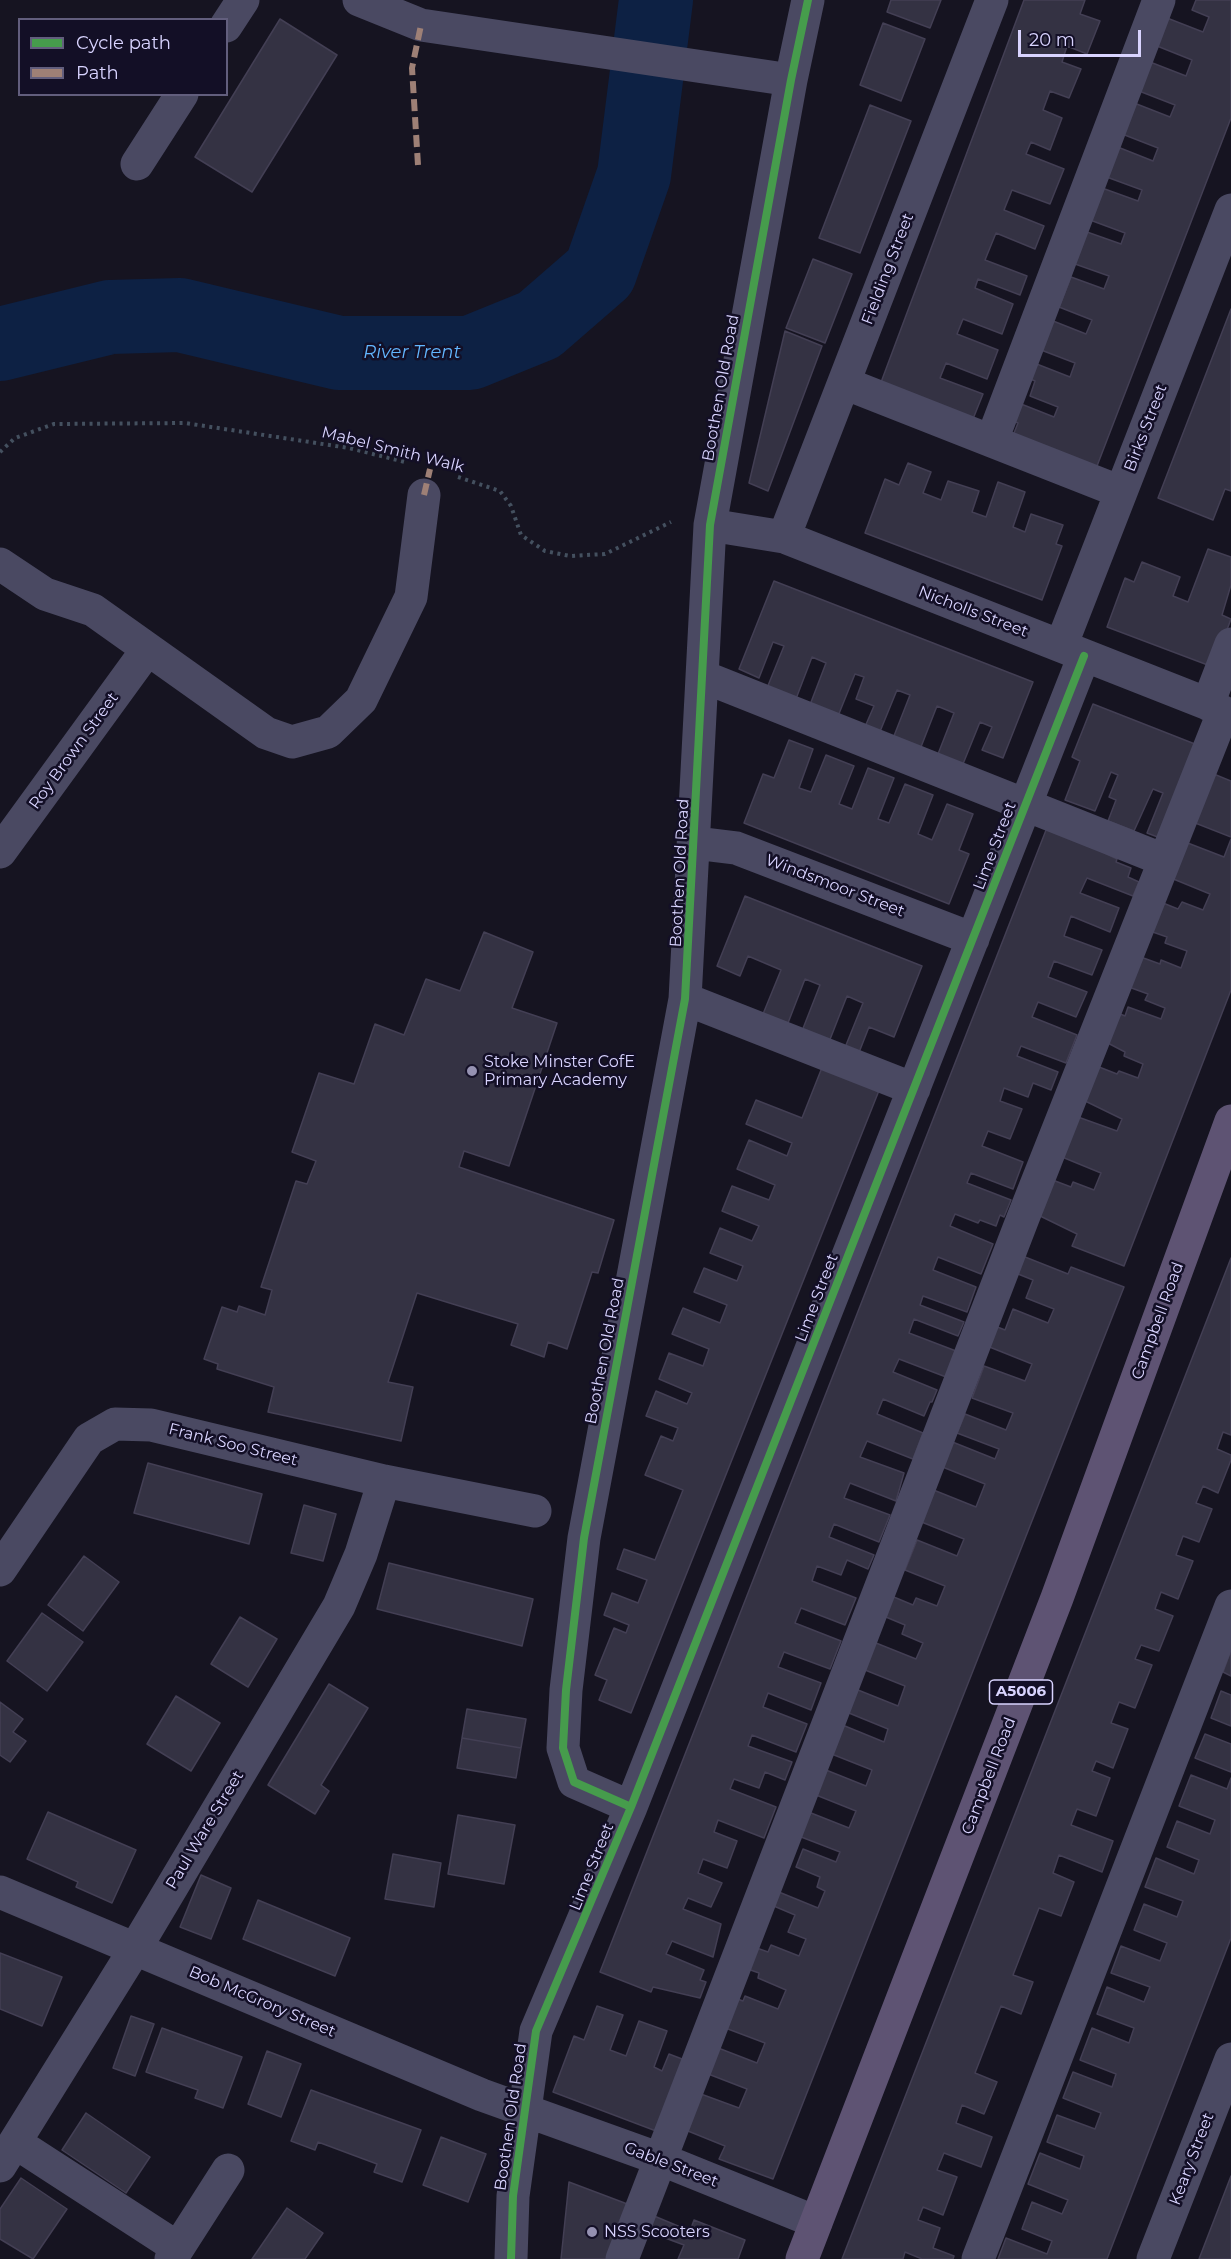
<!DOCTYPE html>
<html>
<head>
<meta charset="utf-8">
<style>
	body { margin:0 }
	#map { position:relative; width:1231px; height:2259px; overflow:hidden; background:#161421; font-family:Montserrat,sans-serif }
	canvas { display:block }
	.legend { position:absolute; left:18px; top:18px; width:210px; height:78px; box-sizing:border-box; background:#130f26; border:2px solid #625e7d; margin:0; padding:8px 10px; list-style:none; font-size:18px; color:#d9d4ff }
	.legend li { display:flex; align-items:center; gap:12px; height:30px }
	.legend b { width:30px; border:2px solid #625e7d }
	.scale { position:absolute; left:1018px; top:30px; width:123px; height:27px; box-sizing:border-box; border:3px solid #d9d4ff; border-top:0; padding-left:8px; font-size:18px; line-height:21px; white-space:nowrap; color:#d9d4ff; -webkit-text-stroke:4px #130f26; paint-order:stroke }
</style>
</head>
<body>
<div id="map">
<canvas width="1231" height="2259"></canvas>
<ul class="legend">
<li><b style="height:8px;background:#469c4c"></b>Cycle path</li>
<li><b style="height:8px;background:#9e8076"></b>Path</li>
</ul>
<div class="scale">20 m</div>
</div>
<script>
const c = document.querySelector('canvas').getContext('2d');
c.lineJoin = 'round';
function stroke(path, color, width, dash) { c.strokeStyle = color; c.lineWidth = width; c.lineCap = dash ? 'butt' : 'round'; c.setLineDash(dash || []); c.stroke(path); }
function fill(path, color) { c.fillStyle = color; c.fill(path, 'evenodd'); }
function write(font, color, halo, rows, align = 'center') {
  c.font = font + ' Montserrat,sans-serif'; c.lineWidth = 5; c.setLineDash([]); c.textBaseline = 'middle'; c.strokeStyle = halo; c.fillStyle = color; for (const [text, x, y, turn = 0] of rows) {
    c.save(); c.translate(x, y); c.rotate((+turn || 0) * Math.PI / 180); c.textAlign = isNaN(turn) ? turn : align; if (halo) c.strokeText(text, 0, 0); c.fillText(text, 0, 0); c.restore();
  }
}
stroke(new Path2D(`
	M0 344 110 317 180 315 339 353H470L539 325 600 272 634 175 656 0`), '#0d2144', 74);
const building = new Path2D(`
	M891 0H941L930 28 887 12Z
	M1024 0H1085L1080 14 1100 21 1087 54 1067 46 1062 62 1081 69 1069 98 1050 91 1043 110 1062 118 1050 150 1031 142 1026 154 1064 169 1050 204 1012 190 1004 210 1044 226 1035 249 996 233 985 260 1027 276 1020 295 978 279 975 288 1013 304 1002 334 963 319 957 334 998 350 987 379 946 363 940 378 983 394 971 424 877 393Z
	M1196 0H1231V118L1092 479 1012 438 1018 423 1004 418 1011 400 1054 417 1058 407 1030 396 1035 381 1023 376 1029 361 1070 377 1075 363 1041 350 1038 315 1086 334 1092 320 1059 307 1071 277 1104 289 1109 276 1075 264 1087 232 1121 244 1125 233 1090 220 1102 188 1138 201 1142 190 1093 172 1105 142 1153 161 1158 148 1117 132 1129 101 1170 117 1175 105 1139 91 1150 62 1186 76 1192 60 1157 46 1167 18 1203 32 1209 17 1192 10Z
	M280 19 337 55 252 192 195 157Z
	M883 23 925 39 901 101 860 85Z
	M870 105 911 121 860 253 819 238Z
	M813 259 852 274 825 343 786 328Z
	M1231 309V491L1225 489 1213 520 1158 498Z
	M785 331 822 346 768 491 749 483Z
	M908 463 931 472 923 493 941 500 948 481 979 491 972 512 986 517 998 482 1025 492 1013 527 1025 532 1031 514 1063 525 1056 544 1062 546 1042 600 865 533 885 479 899 485Z
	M1208 549 1231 557V585L1222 615 1231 619 1213 667 1107 627 1125 578 1134 582 1142 562 1180 577 1173 596 1188 602Z
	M774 581 1033 682 1003 758 982 750 992 727 980 722 963 764 938 754 954 713 937 706 919 752 892 741 910 695 897 690 879 734 864 729 874 706 856 699 864 677 855 674 836 721 808 710 826 663 812 657 794 704 765 693 784 646 773 642 759 678 739 669Z
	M1093 704 1200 746 1163 839 1147 833 1163 793 1153 789 1134 831 1108 821 1116 800 1109 797 1118 775 1111 772 1095 811 1065 800 1080 761 1072 757Z
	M789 740 813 749 799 788 811 792 826 755 854 766 839 804 852 809 868 768 894 778 878 819 889 823 905 784 933 795 918 834 932 840 947 804 973 814 959 850 969 854 949 904 744 823 763 774 774 778Z
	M1204 770 1231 781V837L1185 819Z
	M1048 825 1117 859 1116 862 1131 868 1128 877 1139 882 1133 896 1087 878 1080 893 1119 908 1110 932 1071 916 1064 936 1102 950 1092 975 1054 961 1048 977 1087 992 1076 1017 1038 1002 1032 1017 1077 1035 1066 1063 1021 1046 1017 1056 1058 1072 1051 1090 1033 1083 1028 1097 1004 1088 1000 1101 1022 1109 1010 1139 988 1131 982 1146 1023 1162 1013 1189 971 1173 967 1183 1011 1200 1004 1217 1000 1215 996 1226 980 1220 978 1223 955 1214 950 1226 993 1244 981 1274 938 1257 933 1270 976 1287 967 1312 923 1296 920 1305 964 1322 958 1336 914 1319 909 1333 956 1351 946 1377 899 1359 893 1372 937 1390 932 1402H930L924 1416 883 1399 877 1414 923 1433 913 1459 867 1441 860 1457 904 1473 896 1501 850 1483 844 1498 890 1515 879 1542 834 1524 829 1537 874 1555 868 1569 847 1560 841 1575 817 1566 812 1581 856 1598 845 1625 801 1608 795 1623 841 1641 830 1669 784 1652 778 1667 821 1683 811 1710 768 1693 763 1707 807 1724 796 1752 752 1735 748 1746 792 1762 785 1780 765 1772 759 1788 734 1779 730 1789 776 1807 764 1838 718 1820 714 1832 737 1841 727 1868 703 1859 698 1873 722 1883 711 1907 688 1898 683 1909 721 1924 713 1957 672 1941 666 1954 704 1970 700 1980 706 1982 700 1998 653 1987 651 1992 600 1972Z
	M1231 839V990L1124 1266 1072 1246 1077 1234 1036 1214 1050 1179 1071 1187 1073 1182 1094 1190 1101 1173 1062 1157 1078 1117 1117 1131 1122 1119 1081 1099 1094 1065 1117 1074 1119 1071 1138 1078 1143 1064 1124 1056 1125 1052 1102 1040 1113 1011 1125 1016 1128 1007 1161 1019 1165 1008 1145 1000 1148 994 1126 986 1138 956 1160 964 1161 960 1181 968 1187 951 1165 943 1167 937 1147 930 1158 901 1178 909 1182 902 1203 910 1210 894 1166 876 1180 840 1224 857Z
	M745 896 922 966 894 1037 869 1027 858 1055 844 1050 863 1003 847 996 829 1042 802 1031 820 985 805 979 788 1023 763 1014 781 970 748 956 740 976 717 966Z
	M484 932 533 952 512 1008 557 1023 509 1166 464 1151 459 1167 614 1220 598 1273 592 1272 567 1349 548 1342 544 1357 511 1345 518 1324 417 1293 388 1382 413 1387 401 1441 268 1412 274 1387 217 1369 218 1364 204 1359 222 1307 237 1312 239 1306 265 1315 272 1290 261 1287 296 1181 307 1184 316 1161 292 1152 319 1073 354 1084 375 1024 404 1035 426 979 460 991Z
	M823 1065 880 1088 631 1713 599 1700 607 1680 595 1675 614 1628 626 1633 629 1625 604 1615 612 1593 638 1603 647 1580 617 1569 624 1549 655 1560 683 1490 645 1475 661 1436 673 1441 678 1428 646 1416 656 1391 687 1404 692 1393 659 1379 669 1353 703 1366 709 1349 672 1334 683 1308 720 1323 727 1305 694 1292 704 1268 737 1281 743 1266 710 1253 720 1228 752 1241 759 1226 722 1211 732 1186 769 1200 775 1185 737 1169 749 1140 787 1156 792 1143 746 1124 756 1100 802 1118Z
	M1020 1255 1068 1274 1071 1267 1124 1287 773 2179 719 2159 725 2146 683 2129 690 2090 739 2108 747 2089 703 2072 713 2046 757 2063 765 2043 720 2026 732 1997 743 2001 745 1996 778 2009 786 1990 758 1978 759 1973 742 1967 751 1946 768 1952 771 1945 799 1956 806 1939 788 1932 795 1915 769 1904 774 1890 818 1908 825 1891 817 1887 820 1877 796 1867 803 1849 836 1862 840 1852 796 1835 806 1811 849 1828 856 1811 811 1793 821 1768 866 1786 872 1770 829 1753 840 1724 884 1742 888 1729 844 1711 853 1688 898 1706 905 1686 860 1668 871 1641 916 1659 923 1643 902 1634 905 1625 881 1615 889 1595 913 1605 916 1598 937 1606 945 1586 905 1570 917 1540 957 1556 964 1539 919 1521 931 1489 976 1507 985 1484 940 1466 950 1441 995 1459 999 1449 957 1433 965 1414 1006 1430 1013 1413 972 1398 984 1366 1025 1381 1032 1364 987 1346 995 1326 1005 1330 1013 1309 1048 1323 1054 1309 1026 1298 1033 1280 1013 1272Z
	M1231 1258V1435L1223 1432 1217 1449 1231 1455V1460L1218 1493 1203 1486 1196 1503 1212 1509 1199 1542 1183 1536 1176 1555 1193 1561 1178 1599 1161 1592 1155 1609 1173 1616 1159 1651 1141 1645 1135 1659 1152 1665 1135 1708 1119 1702 1111 1723 1128 1729 1113 1768 1096 1761 1092 1771 1110 1778 1096 1816 1077 1809 1071 1825 1113 1841 1102 1872 1059 1855 1053 1873 1074 1882 1061 1916 1039 1908 1013 1975 1033 1982 1021 2014 1001 2006 975 2073 997 2082 984 2114 962 2105 956 2123 992 2137 981 2167 944 2153 937 2170 957 2177 943 2215 923 2207 918 2220 940 2228 933 2248 954 2256 953 2259H922L905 2252 903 2259H842Z
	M148 1463 262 1494 249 1544 134 1513Z
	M304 1505 336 1514 323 1561 291 1553Z
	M84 1556 119 1582 83 1631 48 1605Z
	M389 1563 533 1599 522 1646 377 1609Z
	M42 1613 83 1642 47 1691 7 1661Z
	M240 1617 277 1639 248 1687 211 1664Z
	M1231 1650V1676L1223 1672Z
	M329 1684 368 1708 321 1785 329 1791 315 1814 268 1785Z
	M1221 1691 1231 1695V1726L1211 1718Z
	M176 1696 220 1723 191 1771 147 1744Z
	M0 1702 23 1719 13 1732 26 1741 10 1762 0 1755Z
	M467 1709 526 1719 521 1748 462 1738Z
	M1205 1734 1231 1744V1772L1195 1758Z
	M462 1738 521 1748 516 1778 457 1768Z
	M1191 1775 1227 1789 1231 1778V1938L1107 2259H998L1006 2238 1047 2254 1052 2241 1022 2229 1032 2202 1062 2214 1068 2200 1028 2184 1040 2153 1080 2169 1084 2156 1047 2142 1057 2115 1095 2129 1101 2113 1063 2098 1073 2072 1112 2087 1116 2074 1080 2060 1092 2028 1129 2043 1134 2028 1097 2014 1107 1987 1144 2002 1150 1987 1111 1973 1121 1946 1160 1961 1167 1943 1134 1930 1144 1904 1177 1917 1183 1901 1145 1887 1156 1858 1194 1874 1199 1860 1167 1847 1177 1821 1210 1834 1215 1820 1179 1806Z
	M48 1812 136 1850 112 1903 76 1887 78 1882 27 1859Z
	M458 1815 515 1825 504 1884 448 1874Z
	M393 1854 441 1863 434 1907 385 1899Z
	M201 1875 231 1888 211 1939 180 1927Z
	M258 1900 350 1938 335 1976 243 1939Z
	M0 1953 62 1977 42 2026 0 2009Z
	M597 2006 623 2015 610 2050 626 2056 639 2021 667 2031 654 2067 662 2071 669 2054 690 2062 664 2134 553 2092 574 2036 584 2040Z
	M131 2016 154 2024 135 2076 113 2068Z
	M162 2028 242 2057 223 2108 195 2098 198 2090 146 2072Z
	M267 2051 301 2064 281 2117 248 2104Z
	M311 2090 421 2130 402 2182 374 2172 377 2164 318 2142 315 2150 291 2141Z
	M86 2113 150 2157 126 2193 62 2150Z
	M441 2137 486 2154 468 2202 423 2185Z
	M1231 2176V2259H1199Z
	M21 2178 67 2209 33 2259 0 2239V2209Z
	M569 2182 630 2205 610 2259H561Z
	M287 2208 323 2233 305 2259H252Z
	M647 2213 690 2231 694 2220 745 2240 738 2259H678L684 2245 641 2229Z`);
fill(building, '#343243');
stroke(building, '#433f54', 1.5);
stroke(new Path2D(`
	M0 452 15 438 54 424 185 423 349 448 405 462
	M458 477 500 491 511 506 521 535 545 551 570 556 605 554 671 522`), '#44505f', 4, [3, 4.5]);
stroke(new Path2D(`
	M359 0 421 25 791 80
	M226 26 243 0
	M137 164 182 94
	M844 383 1121 492
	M992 440 1159 0
	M710 525 784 537 1208 704 1231 716
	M784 537 992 0
	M0 564 45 594 93 610 266 733 292 742 328 732 361 700 411 597 424 495
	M1061 646 1231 210
	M704 677 1164 860
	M1208 704 1231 644
	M695 843 736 848 973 939
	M0 852 147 650
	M685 999 914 1089
	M0 1570 89 1439 115 1424 151 1425 384 1481 535 1511
	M631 1807 574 1782 563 1748 566 1690 584 1538 685 999 710 525 791 80 808 0
	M0 1892 482 2095 660 2159 816 2222
	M16 2143 178 2248
	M0 2166 135 1949 339 1606 361 1554 384 1481
	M171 2259 228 2170
	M511 2259 513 2196 536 2031 631 1807 1084 656
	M622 2259 1023 1218 1223 713
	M978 2259 1231 1606
	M1153 2259 1231 2059`), '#4a4962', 33);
stroke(new Path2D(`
	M802 2259 1057 1598 1231 1121`), '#5e5373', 33);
stroke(new Path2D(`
	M418 165 412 68 421 25
	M424 495 430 469`), '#9e8076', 6, [12, 6]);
stroke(new Path2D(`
	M631 1807 574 1782 563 1748 566 1690 584 1538 685 999 710 525 791 80 808 0
	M511 2259 513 2196 536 2031 631 1807 1084 656`), '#469c4c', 8);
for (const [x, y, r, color] of [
	[472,1071,6,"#9591b1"],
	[592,2232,6,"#9591b1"]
]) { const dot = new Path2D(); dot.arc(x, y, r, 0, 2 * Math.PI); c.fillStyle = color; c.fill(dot); stroke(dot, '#130f26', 2); }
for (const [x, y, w] of [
	[1021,1692,63]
]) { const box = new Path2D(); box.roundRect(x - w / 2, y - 12, w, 24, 4.5); c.fillStyle = '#130f26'; c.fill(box); stroke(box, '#d9d4ff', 1.5); }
write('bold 15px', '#d9d4ff', null, [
	["A5006",1021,1692]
]);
write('16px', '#d9d4ff', '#130f26', [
	["Fielding Street",888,269,-69],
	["Boothen Old Road",721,388,-80],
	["Birks Street",1146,428,-69],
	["Mabel Smith Walk",393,450,14],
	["Nicholls Street",973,612,21],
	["Roy Brown Street",74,751,-54],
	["Lime Street",995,846,-69],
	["Boothen Old Road",680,873,-87],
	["Windsmoor Street",835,886,21],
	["Lime Street",817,1298,-69],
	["Campbell Road",1158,1321,-70],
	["Boothen Old Road",605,1351,-79],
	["Frank Soo Street",233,1445,14],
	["Campbell Road",989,1776,-69],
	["Paul Ware Street",205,1830,-59],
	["Lime Street",592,1867,-68],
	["Bob McGrory Street",262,2002,23],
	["Boothen Old Road",511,2117,-82],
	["Keary Street",1192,2159,-69],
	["Gable Street",671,2165,21]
]);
write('16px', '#d9d4ff', '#130f26', [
	["Stoke Minster CofE",484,1062],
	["Primary Academy",484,1080],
	["NSS Scooters",604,2232]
], 'left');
write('italic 18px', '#62b6ff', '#130f26', [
	["River Trent",412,353]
]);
</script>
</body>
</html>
